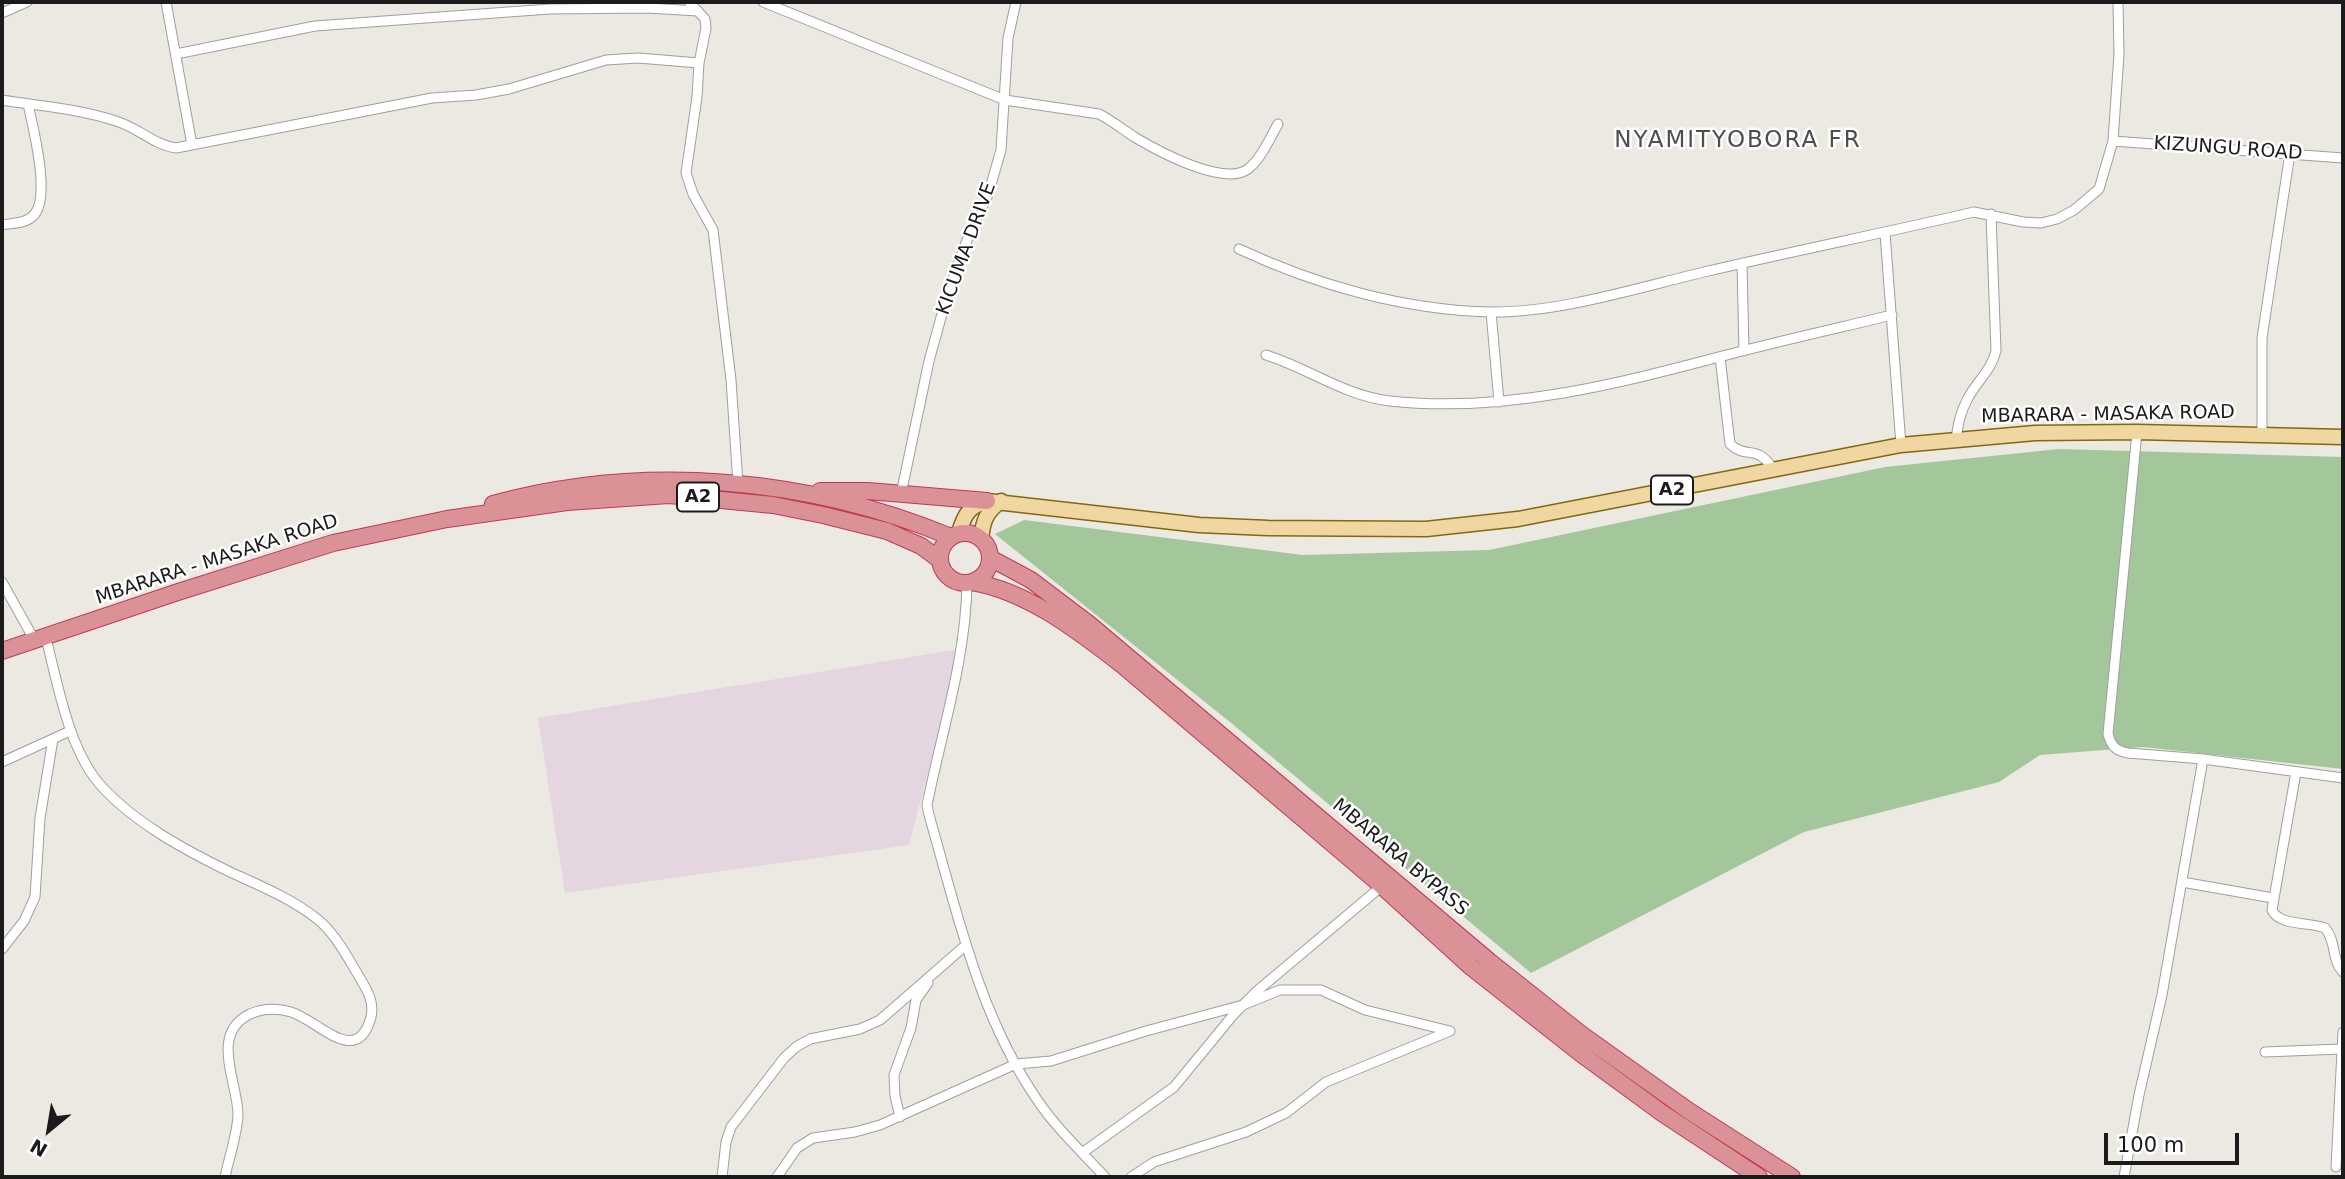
<!DOCTYPE html>
<html>
<head>
<meta charset="utf-8">
<style>
	body { margin:0 }
	#map { position:relative; width:2345px; height:1179px; overflow:hidden; background:#ece9e2; font-family:"DejaVu Sans",sans-serif }
	canvas { display:block }
	.frame { position:absolute; inset:0; border:4px solid #1b1b1b; pointer-events:none }
	.north { position:absolute; left:14px; top:1095px; width:70px; height:70px; -webkit-text-stroke:5px #fff; paint-order:stroke; rotate:210deg; font-size:19px; font-weight:700; line-height:28px; text-align:center; color:#1b1b1b }
	.north::after { content:''; display:block; margin:auto; width:24px; height:32px; background:#1b1b1b; clip-path:polygon(50% 0,100% 100%,50% 72%,0 100%) }
	.scale { position:absolute; left:2104px; top:1133px; width:135px; height:32px; box-sizing:border-box; border:4px solid #1b1b1b; border-top:0; padding-left:9px; font-size:21px; line-height:24px; white-space:nowrap; color:#1b1b1b; -webkit-text-stroke:5px #fff; paint-order:stroke }
</style>
</head>
<body>
<div id="map">
<canvas width="2345" height="1179"></canvas>
<div class="frame"></div>
<div class="north">N</div>
<div class="scale">100 m</div>
</div>
<script>
const c = document.querySelector('canvas').getContext('2d');
c.lineJoin = 'round';
function fill(path, color) { c.fillStyle = color; c.fill(path, 'evenodd'); }
function stroke(path, color, width, dash) { c.strokeStyle = color; c.lineWidth = width; c.lineCap = dash ? 'butt' : 'round'; c.setLineDash(dash || []); c.stroke(path); }
function write(font, color, halo, rows, align = 'center') {
  c.font = font + ' "DejaVu Sans",sans-serif'; c.lineWidth = 5; c.setLineDash([]); c.textBaseline = 'middle'; c.strokeStyle = halo; c.fillStyle = color; for (const [text, x, y, turn = 0] of rows) {
    c.save(); c.translate(x, y); c.rotate((+turn || 0) * Math.PI / 180); c.textAlign = isNaN(turn) ? turn : align; if (halo) c.strokeText(text, 0, 0); c.fillText(text, 0, 0); c.restore();
  }
}
fill(new Path2D(`
	M960 649 909 845 565 893 538 718Z`), '#e4d5e0');
fill(new Path2D(`
	M2059 449 2343 457V769L2143 747 2040 755 1999 782 1804 832 1531 973 1230 722 995 534 1024 520 1303 555 1489 550 1885 467Z`), '#a3c79b');
const street = new Path2D(`
	M166 2 192 145
	M689 2 705 19 706 28 699 63 697 97 686 173 693 194 713 230 731 380 738 484
	M763 2 1005 100 1099 114C1113 121 1123 130 1136 138 1158 151 1224 187 1248 169 1261 159 1270 138 1278 124
	M2 13 27 2
	M176 54 315 26 550 9 648 8 698 11
	M2 100C39 106 80 109 116 121 137 127 154 145 176 148L432 98 476 95 509 89 606 60 638 58 699 63
	M2113 141 2343 158
	M2 225C12 223 26 224 34 215 51 196 33 128 28 104
	M1885 233 1901 445
	M1239 249C1316 285 1404 310 1490 312 1558 313 1637 288 1704 272 1793 251 1884 233 1974 212L2023 222 2041 223 2057 219 2074 210 2099 189 2113 141 2119 54 2118 2
	M1742 263 1744 351
	M1491 312 1499 402
	M1266 355C1308 368 1345 396 1390 401 1509 414 1628 381 1742 351 1792 338 1842 327 1892 315
	M1720 357 1730 444C1747 460 1756 443 1773 469
	M2137 432 2108 734C2111 746 2116 751 2128 753L2203 759 2343 778
	M2262 435V338L2290 153
	M1956 439C1958 425 1960 413 1967 400 1976 382 1991 371 1996 351L1991 214
	M901 494 929 361 948 292 970 232 988 195 1001 150 1008 38 1016 2
	M2 582 35 641
	M967 582C966 659 942 730 927 805L929 815C957 912 979 1016 1038 1101 1057 1129 1082 1152 1105 1177
	M46 638C58 685 69 753 104 789 137 824 185 850 228 871 258 885 289 897 316 918 334 932 345 953 357 973 365 987 375 1000 371 1017 357 1069 318 1020 291 1012 277 1008 264 1008 250 1014 209 1034 238 1082 238 1115 237 1136 229 1157 225 1177
	M2 762 70 731
	M2296 772 2272 910C2279 926 2310 922 2325 928 2337 942 2331 960 2343 972
	M2182 882 2273 898
	M2 949 24 921 35 897 40 818 53 739
	M2265 1052 2341 1049
	M900 1117 895 1096 894 1075 911 1028 916 1000 928 983
	M1082 1153 1174 1087 1234 1014 1257 991 1382 886
	M2336 1167 2343 1032
	M722 1177 726 1142 731 1127 784 1058 796 1047 810 1039 860 1029 880 1020 966 945
	M777 1177 797 1148 813 1138 855 1132 880 1125 1016 1064 1051 1061 1146 1031 1243 1005 1280 990H1321L1365 1010 1450 1031
	M1131 1177 1154 1162 1246 1132 1286 1113 1326 1082 1450 1031
	M2124 1177 2139 1095 2162 995 2203 759`);
const primary = new Path2D(`
	M959 533C964 515 969 506 987 501L1199 525 1268 528 1426 529 1518 519 1901 445 2035 433 2137 432 2343 437
	M981 539C983 521 986 512 1001 501`);
const highway = new Path2D(`
	M820 491H868L987 501
	M493 504C643 463 807 477 951 537
	M940 558a25 25 0 1 1 50 0a25 25 0 1 1-50 0Z
	M990 558 1031 580 1089 624 1489 961 1581 1034 1689 1111 1792 1177
	M972 582C1027 591 1078 631 1121 664L1382 886 1471 967 1580 1053 1662 1113 1759 1177
	M2 651 178 592 333 543 447 519 567 502 669 495 773 505 823 515 887 531 921 546 940 560`);
stroke(street, '#9f9f9f', 11);
stroke(primary, '#826910', 17);
stroke(highway, '#c23758', 18);
stroke(street, '#fff', 9);
stroke(primary, '#f0d7a2', 14);
stroke(highway, '#db9297', 16);
for (const [x, y, w] of [
	[1672,490,42],
	[698,497,42]
]) { const box = new Path2D(); box.roundRect(x - w / 2, y - 14.5, w, 29, 5); c.fillStyle = '#fff'; c.fill(box); stroke(box, '#1b1b1b', 2); }
write('bold 18px', '#1b1b1b', null, [
	["A2",1672,490],
	["A2",698,497]
]);
write('19px', '#1b1b1b', '#fff', [
	["KIZUNGU ROAD",2228,149,4],
	["KICUMA DRIVE",967,249,-70],
	["MBARARA - MASAKA ROAD",2108,415,-1],
	["MBARARA - MASAKA ROAD",217,560,-18],
	["MBARARA BYPASS",1400,858,40]
]);
c.letterSpacing = '2px';
write('23px', '#4e4e4e', '#fff', [
	["NYAMITYOBORA FR",1738,141]
]);
c.letterSpacing = '0px';
</script>
</body>
</html>
